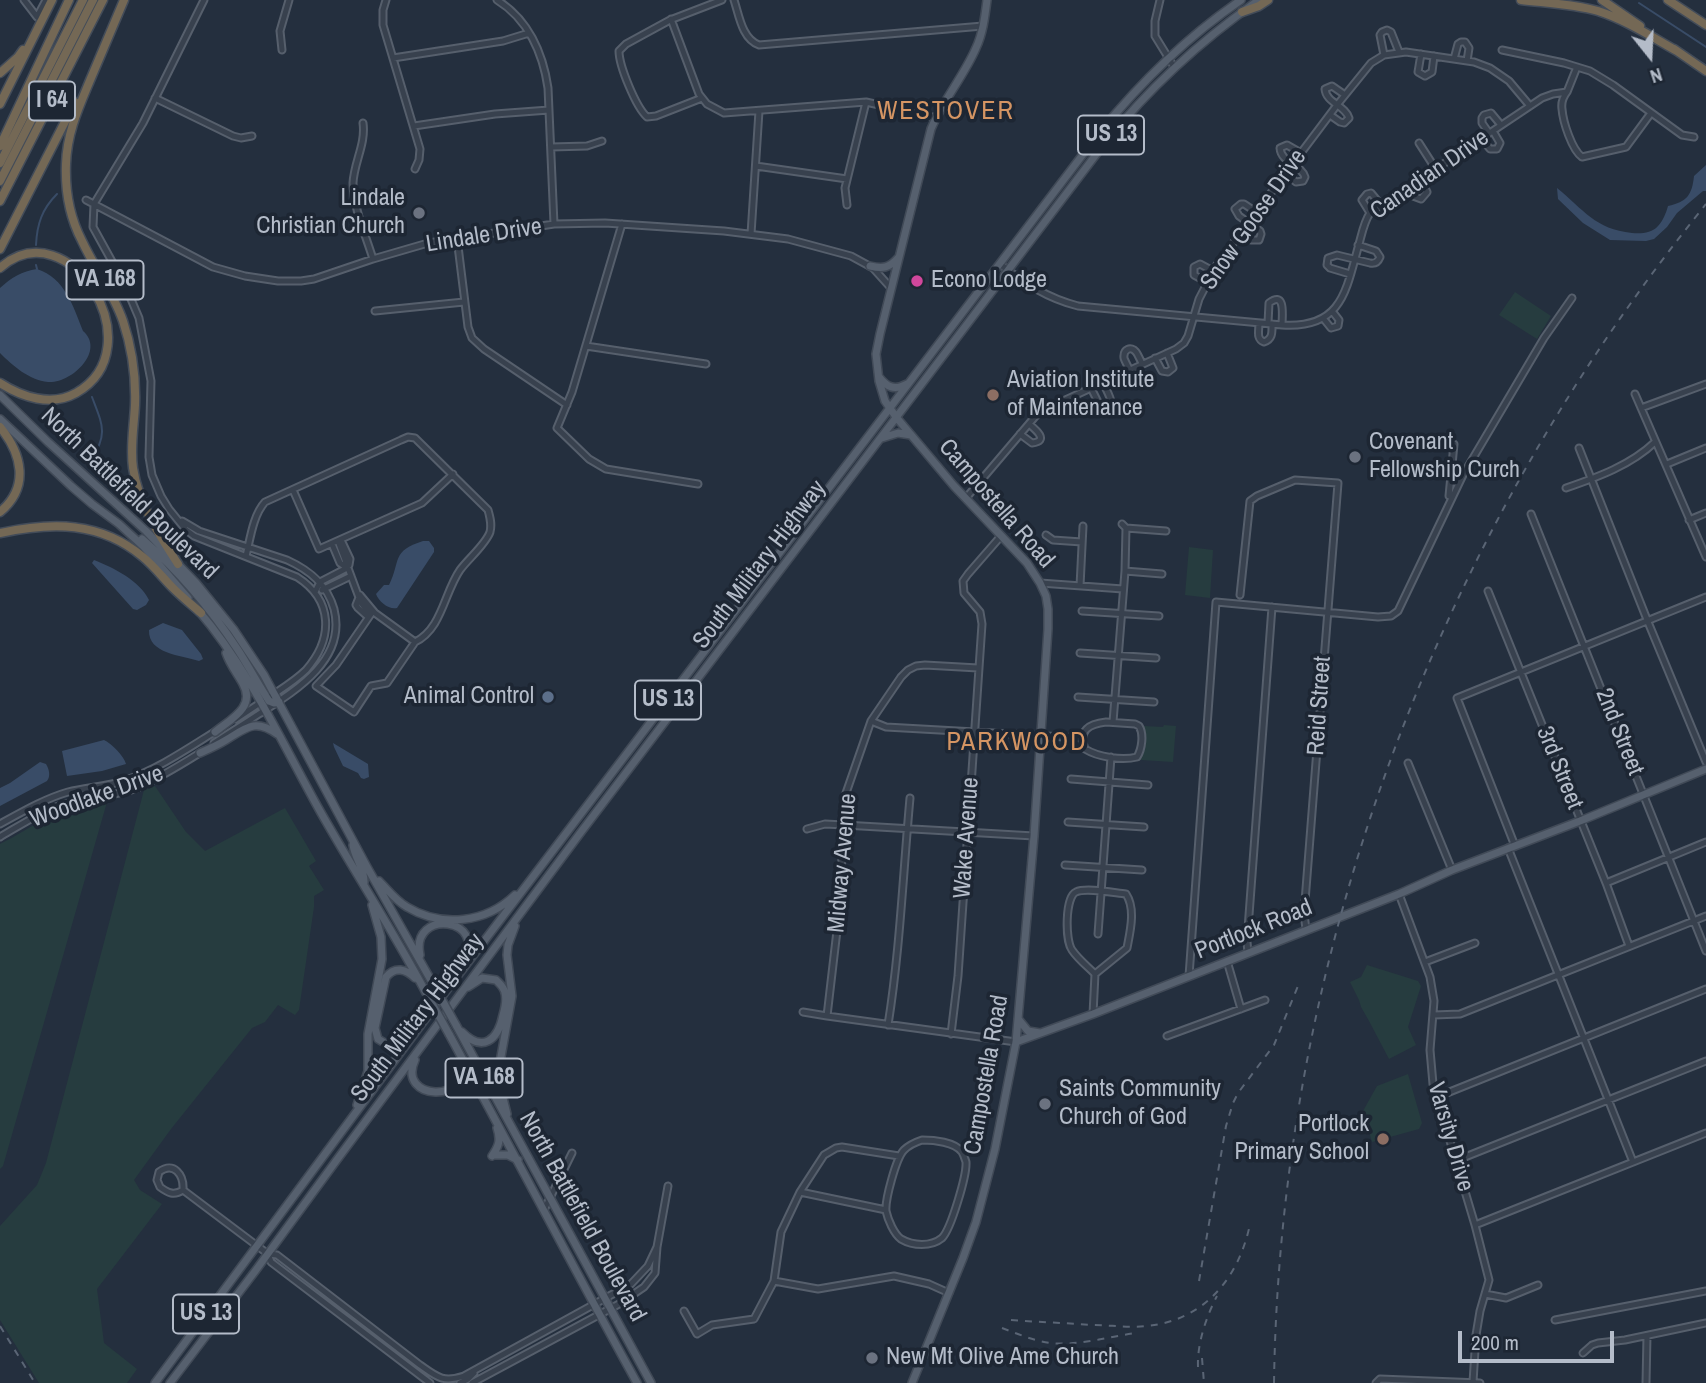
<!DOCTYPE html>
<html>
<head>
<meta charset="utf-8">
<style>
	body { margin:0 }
	#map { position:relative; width:1706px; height:1383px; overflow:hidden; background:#242f3e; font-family:"Archivo Narrow",sans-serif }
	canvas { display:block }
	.north { position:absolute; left:1615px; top:21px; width:70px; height:70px; -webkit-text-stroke:5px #1d2633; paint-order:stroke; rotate:162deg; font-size:19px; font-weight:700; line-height:28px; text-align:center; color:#b4bcc9 }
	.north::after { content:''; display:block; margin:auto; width:24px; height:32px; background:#b4bcc9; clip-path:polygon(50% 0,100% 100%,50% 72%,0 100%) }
	.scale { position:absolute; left:1458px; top:1331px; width:156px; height:32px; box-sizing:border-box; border:4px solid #b4bcc9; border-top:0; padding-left:9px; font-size:21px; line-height:24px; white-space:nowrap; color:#b4bcc9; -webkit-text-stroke:5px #1d2633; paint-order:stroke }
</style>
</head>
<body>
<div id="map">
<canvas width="1706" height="1383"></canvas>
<div class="north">N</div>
<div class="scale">200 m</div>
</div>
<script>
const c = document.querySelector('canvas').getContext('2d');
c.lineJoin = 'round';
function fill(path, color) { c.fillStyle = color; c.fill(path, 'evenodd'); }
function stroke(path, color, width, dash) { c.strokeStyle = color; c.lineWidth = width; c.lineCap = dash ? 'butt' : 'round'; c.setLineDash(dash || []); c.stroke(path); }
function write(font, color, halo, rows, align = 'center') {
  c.font = font + ' "Archivo Narrow",sans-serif'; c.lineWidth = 7; c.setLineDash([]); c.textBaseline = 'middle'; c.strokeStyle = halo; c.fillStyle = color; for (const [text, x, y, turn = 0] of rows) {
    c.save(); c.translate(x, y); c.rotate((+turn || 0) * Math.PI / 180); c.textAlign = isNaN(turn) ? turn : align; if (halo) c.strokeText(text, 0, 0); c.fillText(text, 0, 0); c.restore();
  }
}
fill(new Path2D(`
	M1515 292 1551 316 1537 339 1499 315Z
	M1189 547 1213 550 1210 598 1185 595Z
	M1164 725 1176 726 1173 762 1141 760 1144 726 1163 727Z
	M155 786 186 832 205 851 285 808 316 861 309 866 324 890 314 896V907L299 1010 295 1015 278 1005 265 1022 252 1028 171 1129 134 1180 140 1190 162 1204 97 1289 104 1343 137 1369 127 1383H39L0 1320V1226L37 1185 46 1163 144 790Z
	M107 802 3 1166 0 1169V844C26 831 51 812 80 806 88 804 98 803 107 802Z
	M1367 965 1418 981 1421 986 1408 1027 1416 1045 1389 1059 1369 1021 1361 1007 1359 1000 1350 982 1361 977Z
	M1408 1074 1422 1123 1419 1129 1372 1142 1363 1111 1377 1086Z`), '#263c3f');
fill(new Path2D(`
	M1706 165V191H1703L1677 213 1667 227 1654 239 1646 241 1610 240 1583 223 1558 199 1557 188C1584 210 1595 229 1632 233 1641 234 1652 233 1658 226 1663 221 1666 213 1668 206 1687 202 1692 195 1694 176Z
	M37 269C65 278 73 306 83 331 106 351 71 384 48 382 29 380 13 366 0 353V288C11 278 22 271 37 269Z
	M423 541H429L434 548V552L397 608C389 610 379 602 376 594L384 585H389C401 561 391 551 423 541Z
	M94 560C114 568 139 580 149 600L146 605 137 610 133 609 92 563Z
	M163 623 182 630 201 654 203 659 199 661C181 655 148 654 149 630Z
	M104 740C112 744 124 756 126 764L102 771 67 776 62 751Z
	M333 743 368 764 369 777 364 779 361 778 358 773 343 766 334 747Z
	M40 762 46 764C49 769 51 776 47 781L0 806V788L10 783Z`), '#394c67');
stroke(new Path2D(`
	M1639 3 1706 47
	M36 245C37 224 42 209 57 194
	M36 265 37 269
	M91 461C108 433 103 426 92 397`), '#394c67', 2);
const minor = new Path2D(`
	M24 0 37 17 46 0
	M204 0 143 123 94 204 93 227 125 285 139 318 151 381 149 457 152 475 161 496 169 509 186 530 194 536 297 577C333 600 334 638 306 670 296 680 283 688 271 696
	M386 0 383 10V25L420 149 419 160 415 169
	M497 0C528 19 543 53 548 88L554 224
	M734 0C739 15 742 39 759 45L983 26
	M1160 0 1155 21V36L1174 67
	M671 19 699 94 707 104 724 113 866 102 936 118
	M282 50 280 31 289 0
	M1502 50 1564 63 1590 71 1613 85 1682 135 1694 137
	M1421 54 1418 72 1425 76 1432 72 1434 56
	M1384 55 1380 35 1382 32 1387 30 1391 32 1399 52
	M393 58 503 41 529 33
	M1454 59 1458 44 1461 42H1465L1469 48 1467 61
	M1567 92C1563 97 1561 102 1562 109 1563 122 1572 150 1582 157L1626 147 1651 113
	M155 98 233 136 241 138 252 136
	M702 98 656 116 647 117C636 107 619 66 619 51L626 44 670 20 722 0
	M1330 115 1340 122 1344 123 1349 118C1345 105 1326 103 1325 89L1332 86 1345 95
	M363 123C366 144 354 162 353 183 353 207 366 236 373 259
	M414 126 495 114 549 110
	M1489 133 1482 123V118L1484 115 1491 113 1501 125
	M1481 138 1490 149H1497L1500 143 1493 131
	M1419 143 1435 168
	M551 147 587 146 602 141
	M756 166 847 179
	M1285 173 1296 182 1303 181 1305 177C1301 164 1281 163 1280 148L1287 145 1301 153
	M1407 187 1413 196 1421 199 1427 192 1420 179
	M86 200 213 267 245 276 278 281H301L314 279 373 259 428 243 554 224 605 223 724 231 788 239 851 256 873 268 891 288
	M847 205 845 188 866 102
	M1370 213 1362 200 1367 194 1371 193 1381 205
	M622 224 572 392 557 428 589 459 606 469 698 484
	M1241 232 1251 240H1259L1261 234 1260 231 1239 216 1235 209 1241 204H1244L1256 212
	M751 234 759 111
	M457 238 468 327 472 338 484 349 567 405
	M1000 264C1026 284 1047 298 1078 306L1282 325C1342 329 1346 291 1359 244 1362 233 1364 222 1370 213L1542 98 1553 94 1567 92 1577 67
	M1350 274 1330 268 1327 265 1328 258 1337 255 1370 263C1375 264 1378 262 1380 257L1376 251 1358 245
	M1207 282 1194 275V267L1200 264 1213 271
	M375 311 464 302
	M1323 318 1331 328 1338 326 1339 320 1332 311
	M1259 323C1259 331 1256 339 1264 342 1273 339 1272 332 1272 324
	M1268 323 1269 303C1286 290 1282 316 1282 325
	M586 346 706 364
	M1155 358 1162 371 1168 372 1173 368 1167 353
	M1130 370C1129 369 1124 359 1124 358 1123 349 1131 346 1136 352 1137 353 1142 363 1142 364
	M1091 388 1102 410 1105 412C1118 406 1107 393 1103 382
	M1635 394 1706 557
	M1641 408 1706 384
	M1020 434 1032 443C1050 441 1035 429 1029 424
	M1579 448 1648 622 1706 762
	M1667 464 1706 448
	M1566 488C1598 477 1631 465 1655 442
	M293 490 319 549 422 503 453 474
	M1449 496 1454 444
	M966 498 1039 412 1176 349 1184 343 1188 336 1199 299 1216 266 1337 105 1371 63 1384 55 1406 52 1474 62 1490 68 1509 81 1530 106
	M1531 514 1706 951
	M1689 520 1706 513
	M182 521 199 531 287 560C309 570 327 584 334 609 347 660 295 691 259 714 244 724 229 733 214 743
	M1126 528 1166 531
	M1046 535 1053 540 1082 542
	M338 541 361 603 370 614
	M342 542 350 559 349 565
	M332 544 340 563 347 568
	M246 556C250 540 253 515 265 502L401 440 408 437 415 438 488 510C490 517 492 524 490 532 486 544 468 559 460 570 444 593 442 629 415 642L375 613 360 595
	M1125 571 1162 574
	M1040 583 1123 589
	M1080 586 1083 526
	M322 590 351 576
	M1488 591 1606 883 1629 946
	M315 592 320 582 347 568
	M360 595 356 605 358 608 368 617
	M1240 595 1250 501 1257 496 1295 480 1338 483 1304 914 1306 929
	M373 611 336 665 316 686 354 712 371 686 387 683 415 642
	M1082 611 1159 616
	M1080 653 1156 658
	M1078 697 1154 702
	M236 719 263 701
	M871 721 886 727 1082 738
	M1106 722 1135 724 1139 726C1144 734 1142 749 1137 757 1122 761 1098 757 1085 749 1078 730 1089 724 1106 722Z
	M1113 722 1125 571 1126 528 1122 524
	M1408 763 1452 870
	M1071 779 1148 785
	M1068 822 1144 827
	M0 824C22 812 44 799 68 792 87 787 107 787 126 780 158 769 187 749 216 731
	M807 829 825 824 844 825 1034 836
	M0 837C24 823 46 808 73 802 94 796 116 796 137 788 160 778 182 764 203 751
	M1515 846 1457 698 1706 597
	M1508 848 1633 1162
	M1065 865 1142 870
	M1606 883 1706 842
	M1399 894 1430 977 1434 1001 1430 1050 1433 1084 1475 1225 1489 1280 1480 1311 1476 1335 1473 1382
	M1098 934 1111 757
	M1248 953 1247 942 1272 607
	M1227 961 1241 1009
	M1425 962 1475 943
	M1189 976 1216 602 1378 617 1391 616 1398 611 1463 475 1544 338 1572 298
	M803 1012 827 1016 1016 1042
	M1093 1014 1095 974 1127 948C1130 932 1136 909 1126 894 1115 893 1086 887 1076 892 1065 897 1065 940 1072 950 1078 959 1087 966 1095 974
	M1434 1015 1460 1014 1706 916
	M827 1016 838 922 846 793 871 721 901 677 908 670 916 666 925 665 978 668
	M888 1025C900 950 903 874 910 798
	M951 1034 958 976 982 624 980 612 964 593 963 581 968 574 1001 536
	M1167 1036 1265 1000
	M1437 1097 1706 989
	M922 1140C934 1140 955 1142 962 1152 964 1155 965 1159 966 1162 967 1175 951 1229 942 1238 931 1247 913 1246 901 1239 894 1234 888 1220 886 1211 885 1200 896 1158 904 1150 908 1146 916 1142 922 1140Z
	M1455 1161 1706 1061
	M183 1190C174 1196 168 1193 160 1187L157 1180 159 1172C174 1161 184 1175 183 1190L268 1254 277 1255 420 1365C437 1377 443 1383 464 1376L631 1284 648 1266 657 1247 655 1273 644 1287 619 1304 472 1383
	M800 1192 886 1210
	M544 1210 572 1153
	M1475 1225 1706 1133
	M657 1247 668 1186
	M268 1254 271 1262 430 1383
	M774 1281 818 1289 894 1276 929 1284 949 1293
	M1485 1294 1506 1298 1538 1285
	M684 1311 697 1334 712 1325 754 1319 774 1281 781 1232 800 1192 824 1155 836 1148 842 1147 899 1156
	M1555 1320 1706 1291
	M1583 1353 1592 1345 1598 1343 1625 1340 1706 1323
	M460 1383 468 1379 474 1373
	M1376 1383 1380 1379 1480 1383
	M1646 1383 1647 1336`);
const major = new Path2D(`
	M870 266C883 269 889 268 898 258
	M879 377C887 387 894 391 907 384
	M0 395 48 442 146 531 196 583 234 630 264 675 367 867 432 982
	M0 419 71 486 92 504 119 524 144 547 188 598
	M882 438 898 433 911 435
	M142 539C179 571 211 609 238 650 249 667 258 684 269 701L274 703 279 702
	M198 610C249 669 282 743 320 811 354 871 392 929 425 991
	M215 732C231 719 256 707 243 684 237 673 230 665 226 653
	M200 753C209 749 218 745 226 740 246 728 255 718 277 734
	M353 845C355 859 365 869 364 883
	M379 881C388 890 396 901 407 907 442 928 486 923 515 895
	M420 955C410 908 490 917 463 963
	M1019 1020 1028 1031 1040 1033
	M456 1025 651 1383
	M411 1032 399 1044 388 1045 378 1039 375 1028 386 977C395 966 406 969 415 978
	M462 1032C483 1053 498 1040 503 1015 505 1008 507 1000 505 993 504 987 500 984 496 980L482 978 468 987
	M449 1034C512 1150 573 1267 637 1383
	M1016 1042 1093 1014 1399 894 1452 870 1580 821 1706 769
	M415 1060C396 1101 473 1104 460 1061
	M357 1105 368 1071V1034L382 959 381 937 372 905
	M507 1114 501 1090 500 1062 512 996 507 955 508 945 515 926
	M493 1155H508L518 1160
	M492 1156C499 1146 501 1140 497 1128
	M155 1383 446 991 1100 132C1141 82 1188 36 1241 0
	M170 1383 256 1270 336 1161 581 832 1104 144C1149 88 1200 41 1259 0
	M912 1383 963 1258 976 1222 995 1149 1016 1042 1034 836 1048 629V609L1046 596 1040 583 1027 563 954 486 896 417 885 401 879 381 876 354 880 334 931 129C943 100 964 76 976 48 983 33 985 16 987 0`);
const highway = new Path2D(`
	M124 0C113 26 102 52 91 78 79 107 67 132 66 164 65 190 70 218 82 241 95 269 113 292 123 321 132 348 136 377 135 405 134 426 130 447 133 468 139 505 158 533 178 564
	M1521 0C1546 3 1573 4 1598 11 1626 20 1652 37 1677 51
	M1602 0 1640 26
	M1668 0 1706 25
	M1242 12 1259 6 1268 0
	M1674 49 1706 71
	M0 73 18 57 23 50
	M0 104 52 0
	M0 146 69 0
	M0 163 83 0
	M0 181 93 0
	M0 201 103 0
	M0 249 75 102
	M0 268C69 207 156 348 76 393 51 407 22 397 0 383
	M0 427C22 454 30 487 0 512
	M0 533C52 522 100 521 143 557 154 566 163 578 173 588 182 597 192 605 201 613`);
stroke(minor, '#565f6c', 9);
stroke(major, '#414a57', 10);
stroke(highway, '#434c59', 11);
stroke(minor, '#38414e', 5);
stroke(major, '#56606e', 7);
stroke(highway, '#746855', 8);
stroke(new Path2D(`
	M1199 1281 1226 1126 1233 1103 1238 1093 1274 1045 1300 981
	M1011 1320C1038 1322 1065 1323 1092 1325 1110 1325 1128 1328 1146 1326 1204 1321 1239 1278 1250 1224
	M0 1326 35 1383
	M1002 1328C1018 1334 1034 1341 1051 1343 1078 1346 1108 1337 1135 1333
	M1202 1358 1204 1383
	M1198 1367C1197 1344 1206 1317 1217 1296
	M1274 1383C1280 955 1437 536 1706 204`), '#5a6575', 2, [7, 7]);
const majorBridge = new Path2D(`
	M432 982 456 1025
	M425 991 449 1034`);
stroke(majorBridge, '#414a57', 10, []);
stroke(majorBridge, '#56606e', 7);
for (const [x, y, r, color] of [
	[419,213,7,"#6b7280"],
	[917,281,7,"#d1479c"],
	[993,395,7,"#8d6e63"],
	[1355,457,7,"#6b7280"],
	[548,697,7,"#5c6f8a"],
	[1045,1104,7,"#6b7280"],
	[1383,1139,7,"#8d6e63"],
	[872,1358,7,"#6b7280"]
]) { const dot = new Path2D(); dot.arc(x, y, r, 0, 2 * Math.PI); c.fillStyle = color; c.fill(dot); stroke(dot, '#1d2633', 2.5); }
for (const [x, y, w] of [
	[52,101,46],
	[1111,135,66],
	[105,280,77],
	[668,700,66],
	[484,1078,77],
	[206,1314,66]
]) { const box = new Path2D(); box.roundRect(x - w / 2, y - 19.5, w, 39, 5); c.fillStyle = '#1d2633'; c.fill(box); stroke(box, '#b4bcc9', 2); }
write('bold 23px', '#b4bcc9', null, [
	["I 64",52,101],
	["US 13",1111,135],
	["VA 168",105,280],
	["US 13",668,700],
	["VA 168",484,1078],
	["US 13",206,1314]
]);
write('24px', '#b4bcc9', '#1d2633', [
	["Canadian Drive",1430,175,-35],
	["Snow Goose Drive",1254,220,-55],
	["Lindale Drive",484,236,-9],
	["North Battlefield Boulevard",129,494,44],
	["Campostella Road",996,504,49],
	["South Military Highway",760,565,-53],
	["Reid Street",1320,706,-86],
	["2nd Street",1619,732,68],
	["3rd Street",1559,768,68],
	["Woodlake Drive",97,797,-20],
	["Wake Avenue",967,838,-86],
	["Midway Avenue",843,863,-85],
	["Portlock Road",1254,930,-22],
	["South Military Highway",418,1018,-53],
	["Campostella Road",987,1075,-80],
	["Varsity Drive",1450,1137,74],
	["North Battlefield Boulevard",582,1217,61]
]);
write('24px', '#b4bcc9', '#1d2633', [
	["Lindale",405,199,"right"],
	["Christian Church",405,227,"right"],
	["Econo Lodge",931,281],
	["Aviation Institute",1007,381],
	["of Maintenance",1007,409],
	["Covenant",1369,443],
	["Fellowship Curch",1369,471],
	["Animal Control",534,697,"right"],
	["Saints Community",1059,1090],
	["Church of God",1059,1118],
	["Portlock",1369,1125,"right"],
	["Primary School",1369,1153,"right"],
	["New Mt Olive Ame Church",886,1358]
], 'left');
c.letterSpacing = '2px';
write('26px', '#d59563', '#1d2633', [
	["WESTOVER",946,112],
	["PARKWOOD",1017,743]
]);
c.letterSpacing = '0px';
</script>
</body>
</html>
